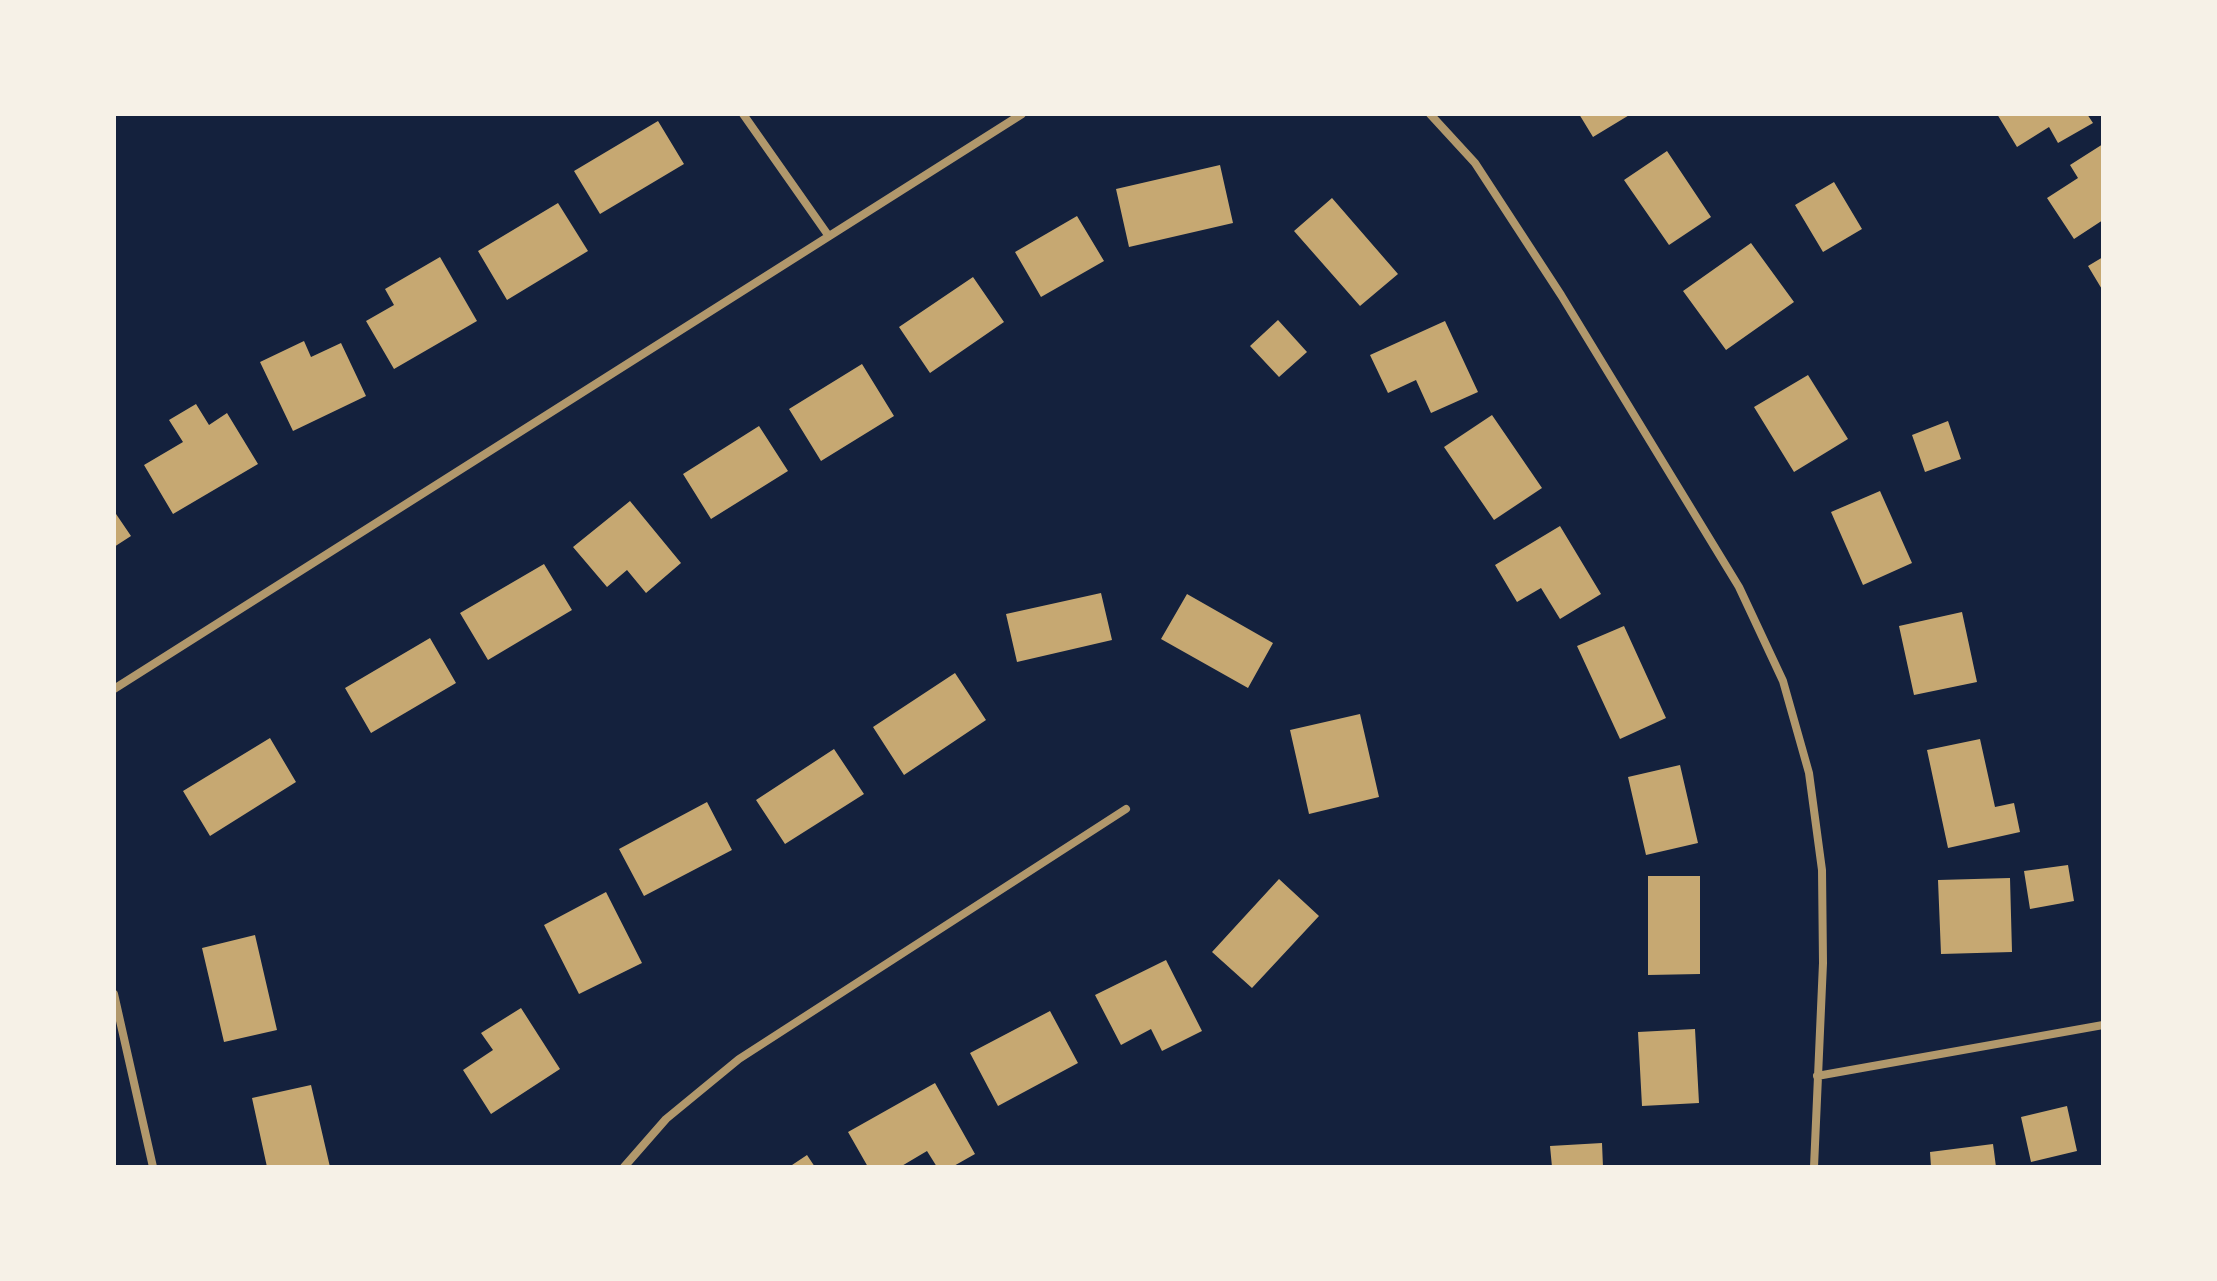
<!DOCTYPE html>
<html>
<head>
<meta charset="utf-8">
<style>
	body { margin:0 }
	#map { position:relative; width:2217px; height:1281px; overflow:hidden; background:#14213d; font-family:"Sofia Sans Condensed",sans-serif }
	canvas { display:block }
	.frame { position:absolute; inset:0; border:116px solid #f6f1e7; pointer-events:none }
</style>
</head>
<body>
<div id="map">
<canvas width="2217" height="1281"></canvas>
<div class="frame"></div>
</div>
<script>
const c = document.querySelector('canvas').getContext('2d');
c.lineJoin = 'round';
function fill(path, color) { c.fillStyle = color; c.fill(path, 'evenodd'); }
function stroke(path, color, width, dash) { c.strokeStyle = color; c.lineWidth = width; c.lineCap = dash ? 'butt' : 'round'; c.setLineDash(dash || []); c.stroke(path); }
fill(new Path2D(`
	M1579 114H1631L1593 137Z
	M1997 114H2087L2093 123 2058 143 2049 127 2017 147Z
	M658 121 684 164 600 214 574 171Z
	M2103 144V220L2074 239 2047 198 2078 178 2070 165Z
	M1667 151 1711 217 1669 245 1624 180Z
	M1220 165 1233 223 1129 247 1116 189Z
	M1834 182 1862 229 1823 252 1795 205Z
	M1332 198 1398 274 1360 306 1294 231Z
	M558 203 588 251 507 300 478 251Z
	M1077 216 1104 261 1041 297 1015 252Z
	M1751 243 1794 302 1726 350 1683 291Z
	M440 257 477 321 394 369 366 321 394 305 385 289Z
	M2103 257V291L2088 266Z
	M973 277 1004 322 930 373 899 327Z
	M1278 320 1307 352 1279 377 1250 346Z
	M1445 321 1478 392 1431 413 1416 380 1388 393 1370 355Z
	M304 341 311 357 341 343 366 396 293 431 260 362Z
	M862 364 894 416 821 461 789 409Z
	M1808 375 1848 439 1794 472 1754 407Z
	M196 404 209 425 227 413 258 464 173 514 144 465 183 442 169 420Z
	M1492 415 1542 488 1494 520 1444 447Z
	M1948 421 1961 459 1925 472 1912 435Z
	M759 426 788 471 711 519 683 474Z
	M1880 491 1912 563 1863 585 1831 512Z
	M630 501 681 563 646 593 627 570 607 587 573 547Z
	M114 511 131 536 114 547Z
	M1560 526 1601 594 1560 619 1541 588 1517 602 1495 565Z
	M544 564 572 610 488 660 460 613Z
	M1101 593 1112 640 1017 662 1006 614Z
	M1187 594 1273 643 1248 688 1161 639Z
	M1962 612 1977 682 1914 695 1899 626Z
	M1624 626 1666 718 1620 739 1577 646Z
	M430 638 456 683 371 733 345 688Z
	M955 673 986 720 904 775 873 727Z
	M1360 714 1379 797 1309 814 1290 730Z
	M270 738 296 782 210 836 183 791Z
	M1980 739 1995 807 2014 803 2020 832 1948 848 1927 750Z
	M834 749 864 794 785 844 756 800Z
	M1680 765 1698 843 1646 855 1628 777Z
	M707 802 732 850 644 896 619 849Z
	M2068 865 2074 901 2030 909 2024 871Z
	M1648 876H1700V974L1648 975Z
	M2010 878 2012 952 1941 954 1938 880Z
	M1279 879 1319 916 1252 988 1212 952Z
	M606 892 642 963 579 994 544 925Z
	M255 935 277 1030 224 1042 202 948Z
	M1166 960 1202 1031 1162 1051 1151 1029 1121 1045 1095 995Z
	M521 1008 560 1069 491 1114 463 1070 493 1050 481 1033Z
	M1050 1011 1078 1063 998 1106 970 1053Z
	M1695 1029 1699 1103 1642 1106 1638 1032Z
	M935 1083 975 1154 952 1167H937L927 1151 900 1167H868L848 1132Z
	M311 1085 330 1167H267L252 1098Z
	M2067 1106 2077 1151 2031 1162 2021 1117Z
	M1602 1143 1603 1167H1552L1550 1146Z
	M1993 1144 1996 1167H1931L1930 1152Z
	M807 1155 815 1167H789Z`), '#c6a872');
stroke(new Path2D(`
	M743 114 828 235
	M1430 114 1475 163 1561 295 1739 587 1783 681 1809 773 1822 870 1823 963 1814 1167
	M114 689 1022 114
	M114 994 153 1167
	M1817 1076 2103 1025
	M624 1167 666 1119 739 1059 1126 809`), '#b1986c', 8);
</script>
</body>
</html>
